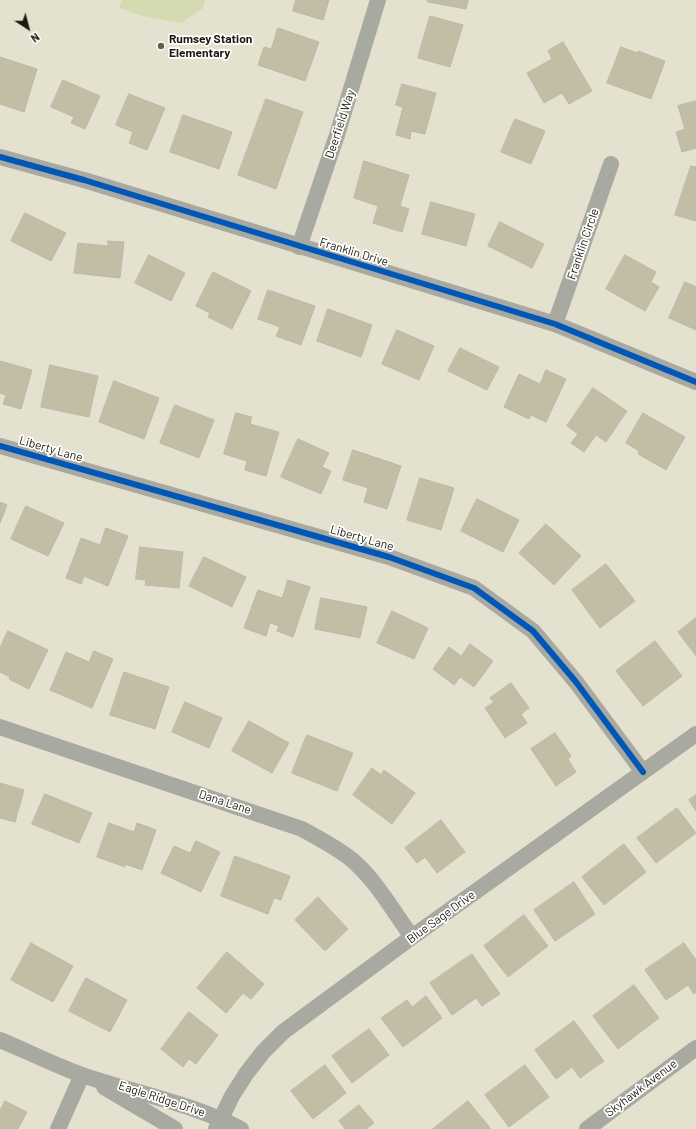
<!DOCTYPE html>
<html>
<head>
<meta charset="utf-8">
<style>
	body { margin:0 }
	#map { position:relative; width:696px; height:1129px; overflow:hidden; background:#e4e1cf; font-family:Barlow,sans-serif }
	canvas { display:block }
	.north { position:absolute; left:8px; top:8px; width:40px; height:40px; -webkit-text-stroke:3px #fff; paint-order:stroke; rotate:144deg; font-size:11px; font-weight:700; line-height:16px; text-align:center; color:#1c1a0e }
	.north::after { content:''; display:block; margin:auto; width:14px; height:18px; background:#1c1a0e; clip-path:polygon(50% 0,100% 100%,50% 72%,0 100%) }
</style>
</head>
<body>
<div id="map">
<canvas width="696" height="1129"></canvas>
<div class="north">N</div>
</div>
<script>
const c = document.querySelector('canvas').getContext('2d');
c.lineJoin = 'round';
function fill(path, color) { c.fillStyle = color; c.fill(path, 'evenodd'); }
function stroke(path, color, width, dash) { c.strokeStyle = color; c.lineWidth = width; c.lineCap = dash ? 'butt' : 'round'; c.setLineDash(dash || []); c.stroke(path); }
function write(font, color, halo, rows, align = 'center') {
  c.font = font + ' Barlow,sans-serif'; c.lineWidth = 3.5; c.setLineDash([]); c.textBaseline = 'middle'; c.strokeStyle = halo; c.fillStyle = color; for (const [text, x, y, turn = 0] of rows) {
    c.save(); c.translate(x, y); c.rotate((+turn || 0) * Math.PI / 180); c.textAlign = isNaN(turn) ? turn : align; if (halo) c.strokeText(text, 0, 0); c.fillText(text, 0, 0); c.restore();
  }
}
fill(new Path2D(`
	M122 0H205L202 9 181 23 142 16 119 8Z`), '#d4dbb0');
const building = new Path2D(`
	M296 0H329L323 20 293 11Z
	M428 0H468L466 9 428 2Z
	M430 16 463 25 450 67 418 58Z
	M278 28 319 42 305 81 258 65 264 47 271 49Z
	M563 42 592 91 569 104 562 93 544 103 527 73 552 59 548 51Z
	M621 47 637 53 638 51 665 61 651 99 607 83Z
	M0 57 37 69 24 112 0 104Z
	M63 80 100 96 85 129 71 123 74 117 51 107Z
	M402 84 436 93 425 134 411 131 410 139 396 135 403 107 396 105Z
	M129 94 165 108 147 150 129 143 133 132 116 125Z
	M266 99 303 112 276 189 238 175Z
	M696 101V148L682 152 676 132 685 129 678 106Z
	M183 115 232 132 219 169 170 152Z
	M515 119 545 131 531 164 501 152Z
	M364 161 409 175 400 206 409 209 402 232 373 223 378 206 354 198Z
	M691 166 696 167V221L675 215Z
	M431 202 475 214 466 246 422 234Z
	M25 213 66 233 51 261 11 241Z
	M500 222 544 244 532 268 488 246Z
	M108 241 124 242 120 278 74 273 78 243 108 246Z
	M149 255 185 273 171 301 135 283Z
	M625 255 656 272 651 282 659 287 645 311 606 289Z
	M213 272 251 291 232 329 208 317 210 313 196 306Z
	M685 282 696 287V330L669 318Z
	M268 290 315 306 301 345 276 336 280 327 258 319Z
	M328 309 372 325 361 357 317 341Z
	M397 330 434 346 419 380 382 364Z
	M460 348 499 367 487 390 448 371Z
	M0 361 32 370 21 409 3 404 6 395 0 393Z
	M50 365 98 376 89 417 41 407Z
	M546 370 566 379 546 422 531 415 529 419 504 407 519 374 540 384Z
	M114 381 159 398 144 439 99 422Z
	M593 388 627 411 606 442 596 435 584 452 571 443 578 434 567 426Z
	M175 405 214 420 199 458 160 443Z
	M236 413 252 417 250 424 279 432 266 476 245 470 247 461 224 454Z
	M643 413 685 437 666 470 638 454 639 451 626 443Z
	M298 439 329 453 322 467 331 471 321 494 281 477Z
	M353 450 401 466 387 509 364 502 368 488 343 480Z
	M420 478 454 488 441 530 407 520Z
	M477 499 519 520 503 552 461 531Z
	M0 502 7 505 0 523Z
	M26 506 64 523 48 556 11 539Z
	M546 524 581 556 554 585 519 553Z
	M106 528 128 536 108 586 84 576 81 584 66 578 81 538 100 545Z
	M140 547 183 552 179 588 145 585 146 580 136 579Z
	M204 557 246 577 232 607 189 586Z
	M606 564 635 601 600 628 572 590Z
	M288 580 310 587 293 637 277 631 279 626 270 623 266 636 244 628 258 590 282 598Z
	M321 598 367 607 360 638 315 629Z
	M392 611 428 628 414 659 377 643Z
	M696 618V656L678 632Z
	M8 631 48 650 29 689 9 679 10 677 0 672V648Z
	M655 641 682 676 643 706 616 671Z
	M470 644 493 661 474 687 460 677 454 685 433 669 449 647 461 656Z
	M94 651 113 659 92 708 50 690 66 652 89 662Z
	M124 672 169 687 155 729 110 715Z
	M511 683 529 708 521 714 527 723 505 738 485 708 494 702 490 698Z
	M185 702 222 718 209 748 172 732Z
	M249 721 289 743 272 773 232 751Z
	M555 733 571 756 568 759 576 772 556 786 531 749Z
	M307 735 353 753 337 791 292 773Z
	M372 768 381 775 384 770 415 793 392 824 353 795Z
	M0 783 24 790 15 822 0 818Z
	M45 794 92 813 79 843 32 824Z
	M696 795V811L689 800Z
	M677 808 696 833 656 863 637 838Z
	M441 820 465 852 437 873 425 857 417 863 405 848Z
	M109 823 134 832 137 823 156 830 142 870 125 864V867L97 857Z
	M196 841 220 852 201 892 161 873 174 846 190 853Z
	M624 844 646 872 604 905 582 877Z
	M235 856 290 876 281 900 274 898 268 914 221 896Z
	M574 882 595 914 555 941 534 910Z
	M318 897 348 929 325 951 295 920Z
	M524 915 548 946 508 977 484 946Z
	M31 943 73 966 53 1002 11 980Z
	M684 943 696 960V992L694 994 688 985 666 1000 645 970Z
	M227 952 264 984 251 999 243 993 226 1013 197 988Z
	M472 954 500 994 482 1006 476 998 452 1015 430 983Z
	M86 978 127 1000 110 1032 69 1011Z
	M634 985 659 1018 618 1049 593 1016Z
	M426 996 442 1018 403 1047 381 1018 407 1000 412 1007Z
	M189 1012 218 1035 196 1064 189 1059 183 1067 161 1049Z
	M574 1021 604 1061 580 1078 572 1067 556 1079 535 1050Z
	M369 1029 389 1055 352 1083 332 1056Z
	M325 1065 346 1093 313 1119 291 1091Z
	M525 1065 549 1097 509 1127 485 1095Z
	M5 1101 27 1112 18 1129H0V1111Z
	M468 1101 491 1129H433Z
	M359 1105 374 1123 366 1129H345L339 1121Z`);
fill(building, '#c2bea5');
stroke(building, '#bab8aa', 1);
stroke(new Path2D(`
	M0 157 84 180 555 324 696 382
	M299 247 337 135 378 0
	M555 324 611 164
	M0 446 389 557 474 588 533 631 576 682 643 772
	M0 727 302 829C318 838 336 847 351 859 376 880 393 911 412 937
	M0 1040C27 1051 54 1065 82 1075 135 1093 191 1103 241 1129
	M104 1087 175 1129
	M58 1129 82 1075
	M216 1129 232 1096 246 1074 263 1052 283 1032 412 937 696 734
	M587 1129 696 1048`), '#a8a9a0', 16);
stroke(new Path2D(`
	M0 157 84 180 555 324 696 382
	M0 446 389 557 474 588 533 631 576 682 643 772`), '#0057b8', 6);
for (const [x, y, r, color] of [
	[161,46,4,"#626052"]
]) { const dot = new Path2D(); dot.arc(x, y, r, 0, 2 * Math.PI); c.fillStyle = color; c.fill(dot); stroke(dot, '#fff', 1.5); }
write('bold 12px', '#1c1a0e', '#fff', [
	["Rumsey Station",169,39],
	["Elementary",169,53]
], 'left');
write('12px', '#1c1a0e', '#fff', [
	["Deerfield Way",340,124,-72],
	["Franklin Circle",583,244,-71],
	["Franklin Drive",354,252,17],
	["Liberty Lane",51,449,16],
	["Liberty Lane",362,538,16],
	["Dana Lane",225,802,18],
	["Blue Sage Drive",441,917,-36],
	["Skyhawk Avenue",641,1088,-37],
	["Eagle Ridge Drive",162,1099,18]
]);
</script>
</body>
</html>
